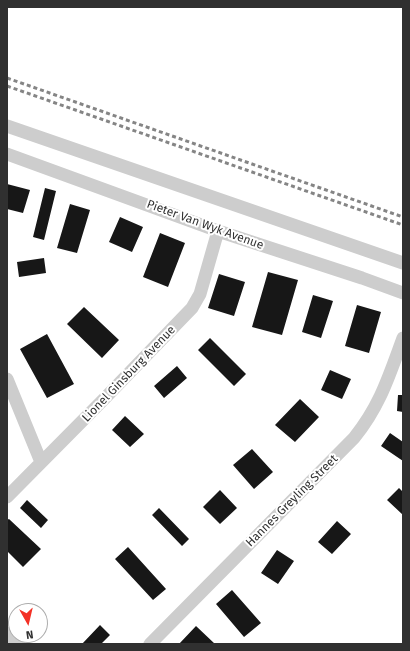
<!DOCTYPE html>
<html>
<head>
<meta charset="utf-8">
<style>
	body { margin:0 }
	#map { position:relative; width:410px; height:651px; overflow:hidden; background:#fff; font-family:"Fira Sans",sans-serif }
	canvas { display:block }
	.frame { position:absolute; inset:0; border:8px solid #303030; pointer-events:none }
	.north { position:absolute; left:8px; top:603px; width:40px; height:40px; box-sizing:border-box; background:#fff; border:1px solid #acacac; border-radius:50%; rotate:172deg; font-size:11px; font-weight:700; line-height:16px; text-align:center; color:#303030 }
	.north::after { content:''; display:block; margin:auto; width:14px; height:18px; background:#f33126; clip-path:polygon(50% 0,100% 100%,50% 72%,0 100%) }
</style>
</head>
<body>
<div id="map">
<canvas width="410" height="651"></canvas>
<div class="frame"></div>
<div class="north">N</div>
</div>
<script>
const c = document.querySelector('canvas').getContext('2d');
c.lineJoin = 'round';
function fill(path, color) { c.fillStyle = color; c.fill(path, 'evenodd'); }
function stroke(path, color, width, dash) { c.strokeStyle = color; c.lineWidth = width; c.lineCap = dash ? 'butt' : 'round'; c.setLineDash(dash || []); c.stroke(path); }
function write(font, color, halo, rows, align = 'center') {
  c.font = font + ' "Fira Sans",sans-serif'; c.lineWidth = 4; c.setLineDash([]); c.textBaseline = 'middle'; c.strokeStyle = halo; c.fillStyle = color; for (const [text, x, y, turn = 0] of rows) {
    c.save(); c.translate(x, y); c.rotate((+turn || 0) * Math.PI / 180); c.textAlign = isNaN(turn) ? turn : align; if (halo) c.strokeText(text, 0, 0); c.fillText(text, 0, 0); c.restore();
  }
}
fill(new Path2D(`
	M7 184 30 190 23 213 7 209Z
	M45 188 56 191 44 240 33 237Z
	M70 204 90 210 77 253 57 248Z
	M120 217 143 227 132 252 109 242Z
	M160 233 185 243 168 287 143 277Z
	M44 258 46 273 19 277 17 262Z
	M268 272 298 280 282 335 252 327Z
	M219 274 245 282 234 316 208 308Z
	M313 295 333 301 321 338 302 332Z
	M357 305 381 312 369 353 345 346Z
	M84 307 119 340 102 358 67 324Z
	M47 334 74 384 47 398 20 349Z
	M210 338 246 374 234 386 198 350Z
	M177 366 187 378 164 398 154 386Z
	M330 370 351 379 342 399 321 390Z
	M398 395H403V412L397 411Z
	M300 399 319 417 295 442 275 425Z
	M125 416 144 434 130 447 112 430Z
	M390 433 403 442V461L381 446Z
	M252 449 273 472 254 489 233 465Z
	M399 488 403 492V515L387 500Z
	M220 490 237 508 220 524 203 507Z
	M27 500 48 520 41 528 20 508Z
	M159 508 189 539 182 546 152 515Z
	M9 519 41 549 23 567 7 551V520Z
	M337 521 351 534 332 554 318 542Z
	M128 547 166 589 153 600 115 559Z
	M277 550 294 561 278 584 261 573Z
	M232 590 261 623 244 637 216 604Z
	M100 625 110 635 101 644H82Z
	M196 626 215 644H179Z`), '#171717');
stroke(new Path2D(`
	M7 126 403 263
	M7 154 218 231 362 278 403 293
	M7 379 41 462
	M7 497 106 397 192 308 200 294 218 231
	M7 633 19 644
	M150 644 354 438C380 406 389 376 403 338`), '#cdcdcd', 13);
stroke(new Path2D(`
	M7 78 403 217
	M7 86 403 225`), '#858585', 3, [4, 3]);
write('12px', '#303030', '#fff', [
	["Pieter Van Wyk Avenue",205,225,20],
	["Lionel Ginsburg Avenue",129,374,-46],
	["Hannes Greyling Street",292,501,-45]
]);
</script>
</body>
</html>
